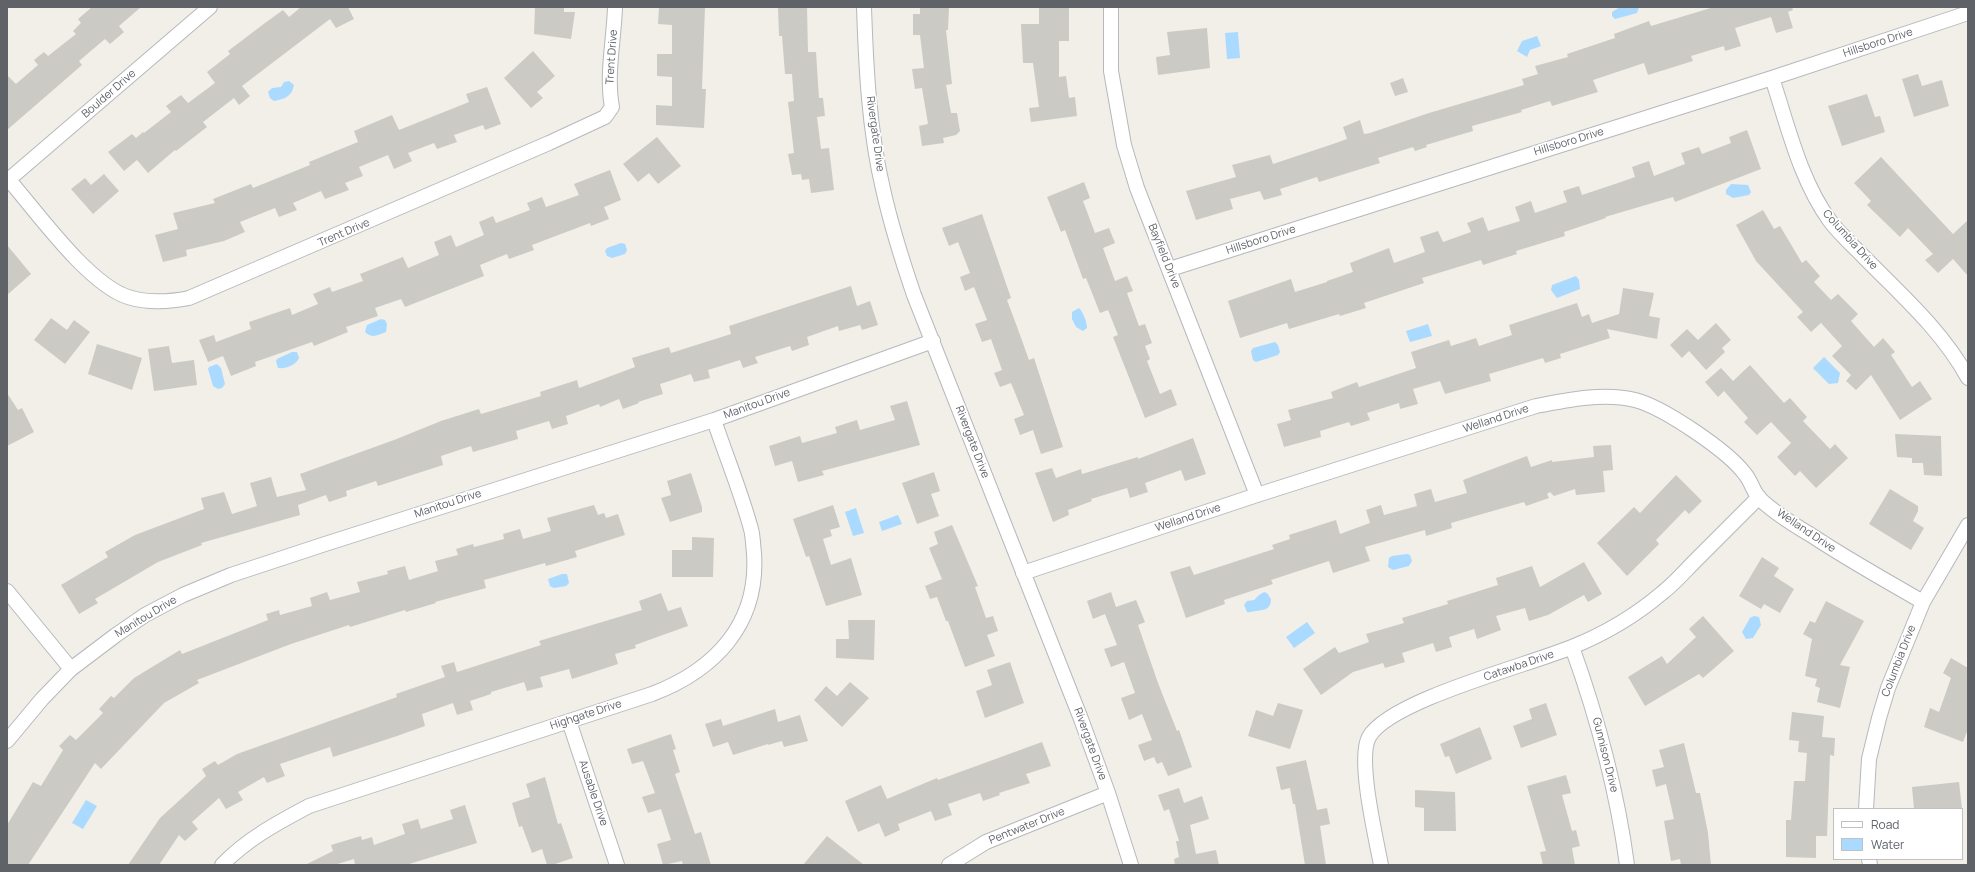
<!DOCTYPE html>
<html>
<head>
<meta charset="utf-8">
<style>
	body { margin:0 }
	#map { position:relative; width:1975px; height:872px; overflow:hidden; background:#f1efe8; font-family:Manrope,sans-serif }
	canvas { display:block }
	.frame { position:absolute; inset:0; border:8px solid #5f6368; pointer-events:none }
	.legend { position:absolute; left:1833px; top:808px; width:130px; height:52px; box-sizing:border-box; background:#fff; border:1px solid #bfc1c3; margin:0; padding:5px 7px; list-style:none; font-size:12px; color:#5f6368 }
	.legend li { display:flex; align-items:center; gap:8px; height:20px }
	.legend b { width:20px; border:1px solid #bfc1c3 }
</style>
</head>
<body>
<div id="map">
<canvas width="1975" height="872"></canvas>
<div class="frame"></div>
<ul class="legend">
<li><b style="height:5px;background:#fff"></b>Road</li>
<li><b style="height:11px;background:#aadaff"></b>Water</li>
</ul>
</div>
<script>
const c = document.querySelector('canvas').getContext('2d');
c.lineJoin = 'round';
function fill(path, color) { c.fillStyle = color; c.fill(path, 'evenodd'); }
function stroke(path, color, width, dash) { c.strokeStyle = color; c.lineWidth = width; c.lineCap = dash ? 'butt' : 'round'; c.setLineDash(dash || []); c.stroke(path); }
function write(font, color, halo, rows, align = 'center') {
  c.font = font + ' Manrope,sans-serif'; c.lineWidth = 3.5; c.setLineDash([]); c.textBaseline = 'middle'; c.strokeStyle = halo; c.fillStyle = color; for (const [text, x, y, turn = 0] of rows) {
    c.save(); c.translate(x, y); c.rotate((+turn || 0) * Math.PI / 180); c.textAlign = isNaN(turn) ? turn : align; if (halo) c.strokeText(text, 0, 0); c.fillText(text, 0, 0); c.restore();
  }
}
fill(new Path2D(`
	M1620 7H1639L1637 13 1615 19 1612 16V12Z
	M1238 32 1240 58 1227 59 1225 33Z
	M1537 36 1541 46 1530 50 1527 57 1517 51 1522 41Z
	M289 81 294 85C292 97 284 99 274 101L270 98 268 92 272 88 281 87 284 82Z
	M1731 184 1748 185 1751 192 1749 195 1733 198 1726 194V190Z
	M621 243 625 244 627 250 625 254 612 258 607 256 605 251 607 248Z
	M1576 276 1579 280 1580 289 1557 298 1551 290 1552 285Z
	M1079 308C1083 312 1087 322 1087 328L1083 331 1076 327 1072 319V312Z
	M381 319 385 320 387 324 386 332C378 335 372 339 365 332L367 325Z
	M1428 324 1432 336 1410 342 1406 331Z
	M1275 342 1278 345 1280 352 1278 355 1256 362 1253 360 1251 351 1253 348Z
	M292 352H297L299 358C296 365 286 369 278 368L276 361 277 359Z
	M1824 357 1840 373 1838 383 1829 384 1813 368Z
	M217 364 221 368 225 384 222 388 218 389 213 386 208 369 209 367Z
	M856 508 864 533 853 536 845 512Z
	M898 515 902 524 882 531 879 522Z
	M1407 554 1410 555 1412 561 1409 566 1393 570 1388 567 1389 558 1392 556Z
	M562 574H567L569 583 566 586 554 588 550 586 548 579Z
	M1264 592 1267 593 1271 599C1271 609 1265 610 1256 611 1252 611 1251 613 1247 612L1244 605 1247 601 1254 600 1259 595Z
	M1754 616 1759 617 1761 625 1753 638 1746 639 1742 632 1750 618Z
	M1307 622 1315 633 1294 648 1286 637Z
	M86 800 97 806 83 829 72 823Z`), '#aadaff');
fill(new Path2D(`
	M92 7H141L119 26 124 32 110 44 105 39 79 61 82 65 7 130V75L16 84 38 65 34 60 44 52 48 56 76 34 73 31 81 23 78 19Z
	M301 7H348L354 19 336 28 330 19 242 86 250 96 239 105 234 98 203 122 207 127 176 151 175 150 148 173 137 160 124 171 108 152 132 134 136 138 143 132 144 133 171 112 166 106 181 95 188 103 215 83 207 72 230 54 228 51 265 23 283 10 289 17Z
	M535 7H564V12H575L571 39 534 34Z
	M659 7H705L702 89H706L704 128 656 125V105L672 106V77L657 76V54H672V25L658 24Z
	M778 7H807L808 52H816L819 98H823L825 116 817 117 821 149 829 148 834 190 811 193 809 179 802 180 801 174 792 175 788 154 794 153 788 102 794 101 792 74H785L782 36H779Z
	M920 7H949L948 30H946L952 84 946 85 951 113H957L960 131 956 135 943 138 944 143 922 146 919 126 928 124 922 88 915 89 912 69 924 68 920 35H913V14H920Z
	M1039 7H1069V41H1059V77L1066 76 1069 98 1075 97 1077 116 1031 122 1029 108 1039 107 1033 63H1023L1021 24H1039Z
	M1714 7H1792L1793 10 1788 12 1793 28 1776 33 1771 17 1735 28 1741 46 1725 51 1724 46 1691 56 1693 61 1648 75 1644 63 1593 80 1598 92 1552 106 1550 101 1521 110 1522 112 1472 126 1473 131 1426 145 1427 147 1415 151 1413 147 1378 158 1380 163 1319 182 1317 177 1280 189 1282 195 1264 200 1260 191 1230 199 1233 209 1196 220 1186 191 1236 177 1232 165 1270 155 1273 164 1333 144 1347 139 1343 127 1360 120 1364 134 1370 133 1429 113 1524 85 1522 79 1538 74 1535 66 1568 57 1567 54 1615 38 1614 34 1649 21 1651 26Z
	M1207 28 1210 68 1158 75 1156 57 1170 55 1167 32Z
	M533 51 555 76 537 92 543 98 531 108 504 78Z
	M1918 74 1922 86 1942 80 1949 106 1914 117 1902 79Z
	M1403 78 1408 92 1395 96 1390 83Z
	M487 87 501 124 485 130 483 125 454 135 457 142 437 149 434 143 408 153 412 161 394 169 388 155 359 167 363 176 345 183 349 190 325 199 321 191 293 203 297 210 279 217 275 208 240 222 245 232 224 241 186 250 187 256 163 262 155 235 178 229 173 213 215 203 213 199 251 184 253 188 310 165 309 162 358 142 354 131 392 115 399 130 469 102 466 94Z
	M1867 94 1875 117 1880 116 1885 132 1842 146 1828 106Z
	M1747 130 1761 169 1675 202 1673 197 1605 217 1606 218 1564 232 1565 236 1516 251 1517 254 1483 265 1481 260 1422 278 1424 283 1364 303 1366 308 1340 316 1339 314 1289 329 1287 323 1240 338 1228 301 1291 279 1295 292 1327 282V281L1353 272 1350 263 1389 248 1394 263 1425 252 1420 237 1438 231 1443 242 1471 232 1467 223 1483 217 1488 231 1520 221 1515 207 1531 201 1535 213 1567 202 1563 191 1579 186 1582 195 1615 184 1635 177 1632 167 1649 161 1654 176 1685 164 1681 153 1699 147 1702 154 1731 143 1729 137Z
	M657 137 681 166 658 184 649 173 638 182 623 164Z
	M1881 157 1953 234 1968 220V276L1953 259 1938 273 1925 260 1933 254 1908 228 1900 237 1867 205 1871 201 1854 183Z
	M610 170 621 200 604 207 609 219 591 226 590 223 532 245 534 250 509 259 507 254 480 265 484 276 405 307 401 299 375 308 378 316 346 327 348 332 314 346 312 342 255 362 256 366 231 376 223 356 208 362 199 340 214 335 216 342 251 329 249 322 290 308 292 315 318 304 313 294 330 287 332 292 363 281 360 274 403 257 408 268 439 255 434 242 451 235 456 247 484 235 479 222 493 216 496 223 530 210 527 203 542 197 546 207 579 195 574 184Z
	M104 174 119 191 93 214 71 189 85 178 91 185Z
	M1084 182 1090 198 1083 201 1095 233 1109 228 1115 243 1103 248 1115 281 1127 276 1133 291 1127 293 1139 326 1145 324 1152 343 1145 346 1150 359 1147 361 1160 394 1171 389 1177 405 1145 418 1113 337 1118 335 1108 310 1100 313 1086 278 1083 279 1065 230 1061 232 1047 197Z
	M1763 210 1774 229 1780 226 1802 263 1806 260 1820 276 1814 282 1831 300 1838 294 1858 314 1851 321 1874 347 1883 338 1895 352 1891 355 1912 387 1920 381 1932 399 1900 420 1871 375 1856 390 1846 381 1851 375 1832 356 1842 346 1821 323 1811 332 1797 317 1803 312 1756 261 1736 225Z
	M982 214 1011 298 1007 300 1016 324 1029 360 1034 358 1063 447 1041 454 1033 430 1020 435 1014 419 1024 415 1011 383 1000 387 994 373 1002 370 991 339 982 342 975 324 987 320 974 287 965 291 960 277 970 273 958 242 949 246 942 228Z
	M7 245 31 274 7 295Z
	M851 286 857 306 870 301 878 325 862 330 860 325 839 331 838 326 807 337 809 345 792 351 790 346 755 357 758 363 743 368 740 360 708 370 710 378 694 382 691 374 660 384 663 394 638 402 639 403 623 409 619 399 600 407 599 404 566 416 568 424 552 429 549 421 516 431 518 439 473 452 471 446 441 456 443 465 378 486 376 481 346 491 347 496 329 502 326 495 298 505 300 515 201 543 202 545 158 562 95 599 98 603 79 614 61 585 108 557 105 552 135 535 204 509 201 498 224 492 232 514 257 506 250 483 271 477 277 497 306 490 300 474 394 440 441 421 479 409 481 414 541 396 540 392 577 380 579 388 635 367 632 358 669 347 671 353 731 334 729 326Z
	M1623 288 1654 293 1649 316 1660 318 1657 339 1607 329 1610 338 1560 354 1561 358 1545 363 1543 358 1489 374 1491 381 1445 394 1440 381 1413 389 1418 404 1400 409 1399 403 1367 413 1370 420 1351 426 1349 422 1320 431 1321 437 1284 447 1277 424 1291 420 1288 410 1333 398 1331 392 1357 382 1359 387 1416 368 1411 352 1449 340 1451 346 1476 338 1479 346 1512 335 1509 325 1577 303 1582 317 1589 314 1592 323 1619 314Z
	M51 318 67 330 74 320 90 332 65 364 34 340Z
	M1716 323 1731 340 1722 348 1725 352 1706 370 1689 351 1682 358 1670 345 1687 329 1698 340Z
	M97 344 142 358 132 390 88 374Z
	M169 346 172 363 194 360 197 385 154 391 148 349Z
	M1750 365 1784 403 1790 398 1807 417 1803 421 1830 449 1835 444 1848 458 1816 488 1800 471 1795 476 1777 457 1791 443 1771 422 1757 435 1744 422 1748 418 1724 391 1718 397 1705 382 1721 368 1733 381Z
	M7 393 18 410 22 408 34 432 7 446Z
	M907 401 920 445 822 471 824 475 798 482 792 461 775 466 769 446 800 436 802 443 837 433 835 427 857 420 860 430 895 420 890 406Z
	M1895 434 1941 436 1942 476 1924 475 1923 463H1912V458L1897 457Z
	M1193 438 1206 474 1185 481 1181 470 1145 483 1148 492 1130 498 1127 488 1091 499 1092 501 1068 510 1069 515 1053 522 1035 473 1052 468 1056 478 1081 469 1082 474 1138 457V459Z
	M1611 445 1613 470 1603 471 1605 492 1576 495 1575 489 1554 496 1550 492 1547 494 1549 498 1526 506 1524 502 1451 523 1452 528 1426 536 1425 530 1365 547 1370 561 1333 573 1329 561 1271 580 1273 584 1224 600 1225 604 1186 618 1170 572 1190 566 1194 575 1274 549 1272 545 1290 539 1289 535 1336 520 1340 534 1370 523 1366 510 1381 505 1384 515 1417 506 1414 494 1431 489 1435 502 1467 493 1463 480 1527 456 1531 467 1552 460V462L1594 457 1593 446Z
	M934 472 940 491 931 494 939 516 917 524 902 483Z
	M691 473 702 507V512L670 522 661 498 671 495 667 481Z
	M1676 475 1702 501 1689 514 1685 510 1656 540 1659 544 1627 576 1597 543 1634 507 1640 513Z
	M1890 489 1918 506V511L1913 521 1924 528 1911 550 1869 524Z
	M594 505 598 515 604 513 606 518 618 514 625 535 575 551 577 557 546 566 545 563 484 580 486 588 435 602 436 603 406 612 405 610 350 627 349 625 291 644 197 680 199 683 164 703 101 769 95 763 28 865H7V825L33 782 41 786 63 750 59 746 70 735 76 740 103 713 99 709 111 696 114 698 134 678 180 650 182 654 268 620 266 614 279 610 280 615 312 606 310 598 327 592 330 600 360 592 357 582 388 574 387 571 405 566 409 580 438 571 435 561 458 555 456 549 473 544 474 547 504 539 503 534 520 529 523 539 551 531 547 518Z
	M833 505 840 527 830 530 832 536 823 539 831 565 851 558 862 595 826 606 809 556 806 557 793 519Z
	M952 525 978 586 975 587 986 618 993 616 998 631 987 635 995 656 965 667 948 621H946L937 597 930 599 925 586 942 579 929 548 938 544 934 532Z
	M692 537 714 538 713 577H672V550H692Z
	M1762 557 1779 568 1774 576 1794 589 1780 613 1764 604 1761 609 1739 596Z
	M1584 562 1602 594 1588 602 1584 595 1548 615 1529 621 1525 608 1496 616 1501 630 1477 639 1474 629 1449 637 1452 647 1436 652 1433 643 1402 653 1405 662 1385 668 1383 663 1353 672 1321 695 1303 669 1335 647 1339 653 1369 642 1366 634 1404 623 1402 618 1448 604 1447 601 1498 585 1496 578 1532 566 1540 587Z
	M1111 592 1116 607 1136 600 1145 622 1138 625 1158 683 1177 731 1179 730 1192 767 1168 776 1162 762 1157 764 1154 757 1144 761 1138 745 1152 740 1142 714 1129 720 1121 698 1135 693 1124 662 1111 667 1104 649 1117 645 1105 614 1093 619 1087 601Z
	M661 593 668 611 681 607 688 626 635 645 636 648 615 654 618 664 572 679 569 669 540 677 543 687 527 691 524 682 491 692V694L470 701 473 710 457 715 453 703 422 714 425 726 397 736 333 757 330 747 280 764 285 776 267 783 264 777 238 792 243 800 226 809 219 798 192 822 198 829 185 841 179 835 159 865H128L160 818 206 776 202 769 215 761 218 765 237 754 397 697 396 694 445 677 441 666 454 662 457 672 541 645 539 641 642 610 639 601Z
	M1826 601 1864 621 1840 665 1850 667 1840 708 1817 702 1820 688 1815 686 1817 679 1805 676 1812 639 1803 634 1810 621 1815 623Z
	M1703 616 1734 651 1703 678 1699 674 1645 706 1628 677 1662 656 1667 664 1696 637 1689 629Z
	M848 620H875L874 660 836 658V639H849Z
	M1951 658 1968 668V729L1963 742 1924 727 1930 708 1939 712 1951 678 1943 673Z
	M1010 662 1024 703 985 718 976 691 992 685 987 670Z
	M850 682 869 698 842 727 814 700 826 686 837 696Z
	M1278 703 1303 710 1290 749 1248 736 1256 710 1273 716Z
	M1546 703 1557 735 1521 748 1513 726 1532 719 1529 709Z
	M775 709 778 722 800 715 808 741 784 747 782 741 768 745V744L733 755 728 742 713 747 705 724 721 719 723 726Z
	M1792 712 1824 716 1822 737 1835 738 1834 756 1830 755 1827 836H1816V858L1786 857V820H1791L1794 781H1805L1807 753 1798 752 1799 741 1789 740Z
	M1480 727 1492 759 1456 774 1449 756 1445 757 1440 744Z
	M671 734 676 749 673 750 680 772 675 774 695 834 701 832 711 865H683L682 861 663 865 657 844 671 840 661 809 648 813 642 797 655 793 643 761 632 764 627 749Z
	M1042 742 1051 766 1026 774 1030 783 999 793 1000 795 983 801 980 793 948 804 952 815 935 821 931 811 898 824 900 830 885 837 879 823 858 832 845 801 881 785 887 799 937 778 938 780Z
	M1684 743 1696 793H1700L1708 833 1711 865H1681L1680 859 1671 861 1664 821 1674 819 1666 784 1656 787 1652 770 1664 767 1659 750Z
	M1306 760 1317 810 1327 808 1330 824 1320 826 1326 865H1305L1295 804H1293L1290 788 1281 790 1276 767Z
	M1566 775 1571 793 1562 795 1572 831 1576 830 1580 846 1572 848 1575 865H1543L1540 852 1546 851 1527 786Z
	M545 777 558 824 561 823 573 858 552 865H547L542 849 532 853 522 826 519 827 512 803 530 797 526 784Z
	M1959 782 1962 809H1914L1912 787Z
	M1179 788 1184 803 1202 796 1209 819 1190 825 1196 854 1216 850 1219 865H1175L1174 859 1179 857 1176 841H1179L1169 809 1164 811 1158 795Z
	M1415 790 1455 792 1456 831H1424V808L1415 807Z
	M465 805 477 843 406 865H355L354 859 334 865H305L333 851 331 845 361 836 362 840 372 837 374 845 405 834 402 824 418 819 421 829 453 819 450 810Z
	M827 836 864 865H803Z`), '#cccac5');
const street = new Path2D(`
	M864 7C866 67 869 130 883 189 891 225 902 260 914 295L1081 719 1108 793 1131 865
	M1111 7V71L1124 145 1137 188 1257 495
	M1772 78C1788 126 1800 180 1830 221 1839 233 1851 244 1861 254 1899 293 1942 330 1968 378
	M9 180C37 212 88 284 128 297 147 303 169 302 189 298L549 143 605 117 612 107C606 75 614 40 615 7
	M7 181 210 7
	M1170 269 1772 78 1968 13
	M1023 573 1257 495 1536 406C1566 400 1605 392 1635 400 1663 407 1728 451 1745 474 1751 481 1753 491 1759 498 1772 511 1794 525 1811 535 1847 559 1885 580 1923 602
	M7 591 71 669
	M1572 647C1598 719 1617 790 1627 865
	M569 721 617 865
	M7 741 42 699 71 669 116 635 145 615 183 595 231 575 322 545 714 420 933 341
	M1866 809 1869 759 1879 718 1888 688 1923 602 1968 525
	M1869 859 1870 865
	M222 865C247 839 277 823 309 806L652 694C715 670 759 624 754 553 753 545 753 536 751 529 741 492 726 456 714 420
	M949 865 986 842 1108 793
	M1381 865C1376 838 1357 759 1369 737 1390 700 1529 665 1572 647 1604 634 1635 616 1662 593 1674 584 1684 572 1695 561 1716 540 1737 519 1759 497`);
stroke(street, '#b5b8bc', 16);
stroke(street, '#fff', 14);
write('11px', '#5f6368', '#fff', [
	["Hillsboro Drive",1878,43,-18],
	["Trent Drive",612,57,-86],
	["Boulder Drive",109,94,-41],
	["Rivergate Drive",875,134,82],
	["Hillsboro Drive",1569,142,-17],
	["Trent Drive",344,233,-23],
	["Hillsboro Drive",1261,240,-18],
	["Columbia Drive",1850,240,48],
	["Bayfield Drive",1164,256,68],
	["Manitou Drive",757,404,-20],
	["Welland Drive",1496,419,-18],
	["Rivergate Drive",972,442,69],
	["Manitou Drive",448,504,-18],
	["Welland Drive",1188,518,-18],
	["Welland Drive",1806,531,34],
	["Manitou Drive",146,617,-31],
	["Columbia Drive",1899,661,-69],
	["Catawba Drive",1519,666,-19],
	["Highgate Drive",586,715,-18],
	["Rivergate Drive",1090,744,70],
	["Gunnison Drive",1605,755,76],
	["Ausable Drive",593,793,71],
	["Pentwater Drive",1027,826,-22]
]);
</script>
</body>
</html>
